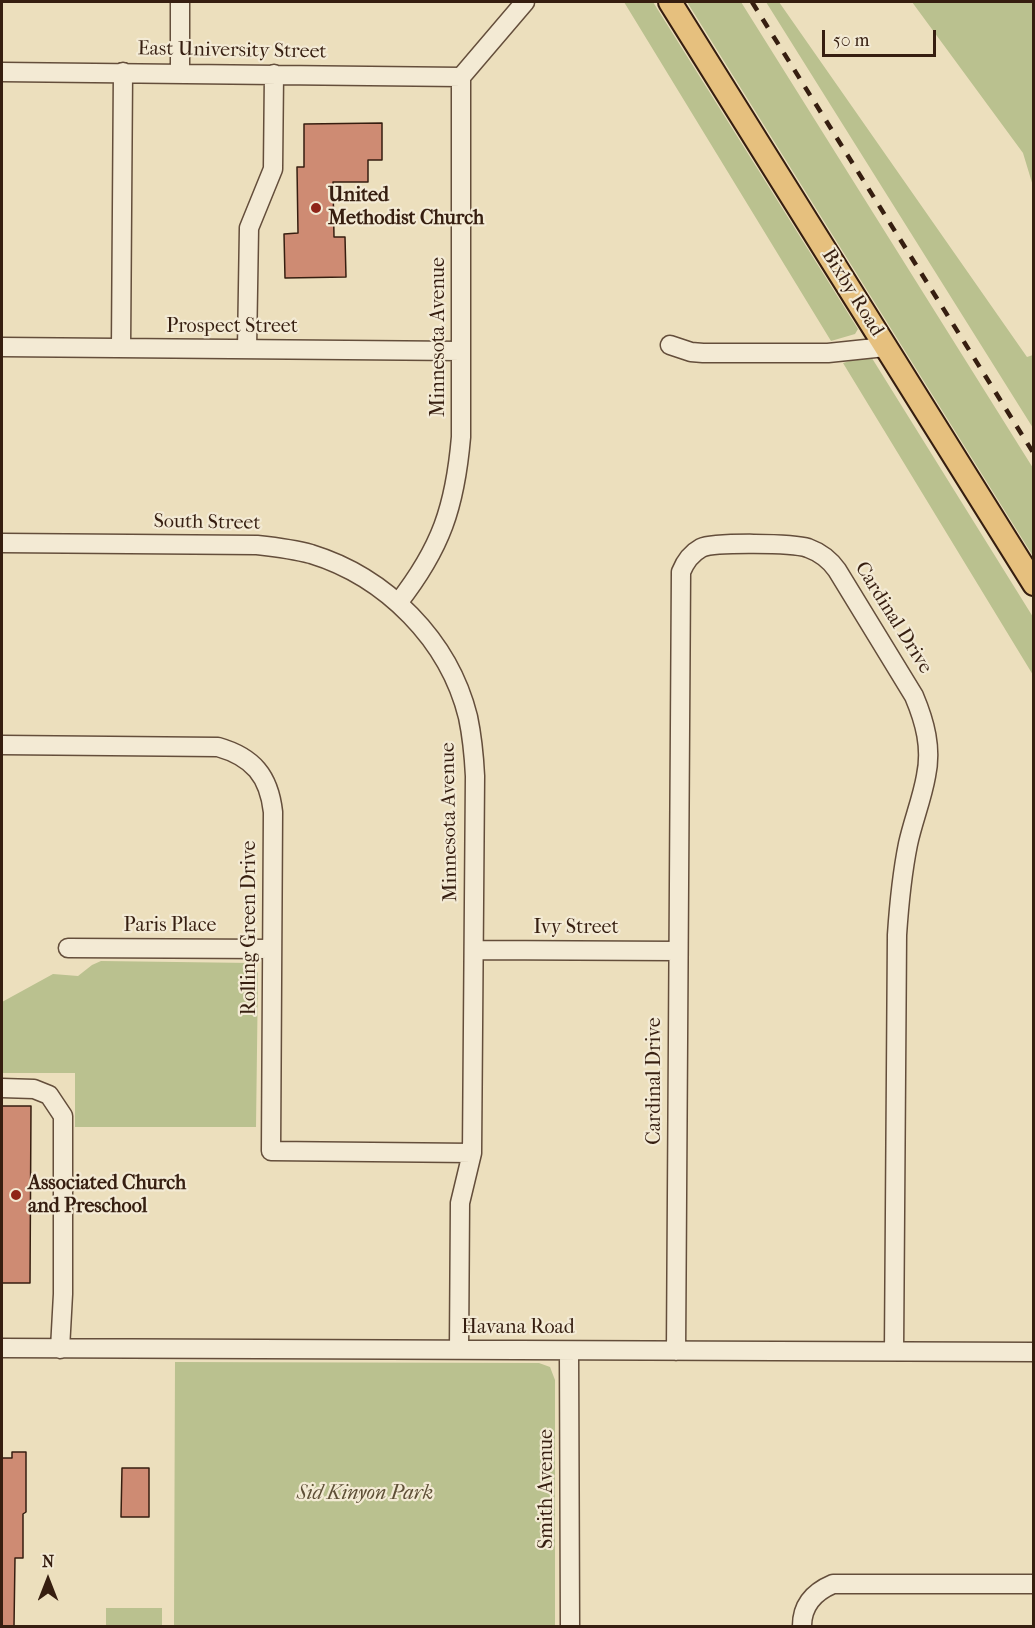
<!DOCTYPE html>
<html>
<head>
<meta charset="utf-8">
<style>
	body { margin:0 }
	#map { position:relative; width:1035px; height:1628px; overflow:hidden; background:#ecdfbd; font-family:"IM FELL French Canon",serif }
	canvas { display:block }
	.frame { position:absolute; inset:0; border:3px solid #361e10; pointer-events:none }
	.north { position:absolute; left:18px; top:1550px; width:60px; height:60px; -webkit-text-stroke:4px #f3ead4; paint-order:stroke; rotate:0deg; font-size:16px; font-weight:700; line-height:24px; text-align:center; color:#361e10 }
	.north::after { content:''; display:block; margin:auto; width:21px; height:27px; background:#361e10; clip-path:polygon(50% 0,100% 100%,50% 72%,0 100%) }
	.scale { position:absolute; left:822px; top:30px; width:114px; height:27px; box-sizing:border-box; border:3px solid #361e10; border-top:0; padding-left:8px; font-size:18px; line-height:21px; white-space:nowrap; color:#361e10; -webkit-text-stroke:4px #f3ead4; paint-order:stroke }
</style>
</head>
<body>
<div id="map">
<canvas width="1035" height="1628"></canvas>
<div class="frame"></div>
<div class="north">N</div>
<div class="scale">50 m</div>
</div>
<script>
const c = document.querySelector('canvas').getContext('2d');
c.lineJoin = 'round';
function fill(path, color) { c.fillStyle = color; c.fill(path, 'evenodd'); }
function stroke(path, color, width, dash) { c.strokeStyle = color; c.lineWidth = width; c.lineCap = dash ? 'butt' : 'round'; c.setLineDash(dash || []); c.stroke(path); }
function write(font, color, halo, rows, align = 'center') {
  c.font = font + ' "IM FELL French Canon",serif'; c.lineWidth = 4.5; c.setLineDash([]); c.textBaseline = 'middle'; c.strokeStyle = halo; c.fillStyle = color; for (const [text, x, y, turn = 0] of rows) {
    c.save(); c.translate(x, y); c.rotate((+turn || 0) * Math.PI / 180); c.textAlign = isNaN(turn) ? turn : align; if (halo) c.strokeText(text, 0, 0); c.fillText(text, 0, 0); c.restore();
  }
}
fill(new Path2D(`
	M624 2H653L858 329 855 334 831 341Z
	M687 2H741L1033 468V556Z
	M766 2H779L1027 357 1033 355V428Z
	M912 2H1033V186L1023 153Z
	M870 355 1033 617V675L843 363Z
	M101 961 252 963 258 973 256 1127H75V1073H2V1002L53 974 78 976 92 965Z
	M175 1362 539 1363 550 1367 555 1380V1626H174Z
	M106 1608H162V1626H106Z`), '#bac18f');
const building = new Path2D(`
	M382 123V160H368V182H333L334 237H345L346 277 285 278 284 234 298 233 297 167H304V124Z
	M2 1106H31L30 1283H2Z
	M12 1452H26V1512L23 1514V1558H15L14 1626H2V1458H12Z
	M122 1468H149V1517H121Z`);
fill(building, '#ce8b73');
stroke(building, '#361e10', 1.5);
const minor = new Path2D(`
	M2 72 461 77
	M180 73V2
	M461 77 525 2
	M670 345 691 352 703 353H828L885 347
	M2 347 461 351
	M121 348 123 72
	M247 349 249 228 273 169 274 74
	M2 543 257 545C275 547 293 549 311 554 386 577 449 640 468 717 472 736 474 756 475 776L472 1153 460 1203 459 1350
	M398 603C441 548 455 507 461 437V77
	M2 745 218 747C253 757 269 776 273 812L271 1151 472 1153
	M68 948 272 949
	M474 950 678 951
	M2 1088 34 1089 49 1095 63 1116V1294L60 1349
	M2 1348 1034 1352
	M569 1351 570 1626
	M676 1351 681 572C685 562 690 554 701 548 714 542 793 543 808 548 819 552 830 560 837 570L914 696C925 722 932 748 926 776 922 799 913 821 908 844 902 874 899 905 897 935L894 1351
	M802 1626C802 1605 814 1592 833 1584H1034`);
const major = new Path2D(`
	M670 2 1034 584`);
stroke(minor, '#644e3b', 21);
stroke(major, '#361e10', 26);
stroke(minor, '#f3ead4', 18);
stroke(major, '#e6c07e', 22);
stroke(new Path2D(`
	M752 2 1034 454`), '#361e10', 4.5, [10, 10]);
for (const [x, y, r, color] of [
	[316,208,6,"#8f2418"],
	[16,1195,6,"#8f2418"]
]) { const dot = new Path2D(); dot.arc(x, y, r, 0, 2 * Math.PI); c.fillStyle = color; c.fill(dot); stroke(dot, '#f3ead4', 2); }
write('20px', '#361e10', '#f3ead4', [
	["East University Street",232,51,1],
	["Bixby Road",852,293,58],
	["Prospect Street",232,327],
	["Minnesota Avenue",439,337,-90],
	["South Street",207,523,1],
	["Cardinal Drive",893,618,58],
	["Minnesota Avenue",450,822,-91],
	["Paris Place",170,926],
	["Rolling Green Drive",250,928,-90],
	["Ivy Street",576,928],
	["Cardinal Drive",655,1081,-90],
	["Havana Road",518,1328],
	["Smith Avenue",547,1489,-90]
]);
write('bold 20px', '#361e10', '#f3ead4', [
	["United",328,196],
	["Methodist Church",328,219],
	["Associated Church",28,1184],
	["and Preschool",28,1207]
], 'left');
write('italic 20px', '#5e4f36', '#f3ead4', [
	["Sid Kinyon Park",365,1494]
]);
</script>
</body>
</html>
